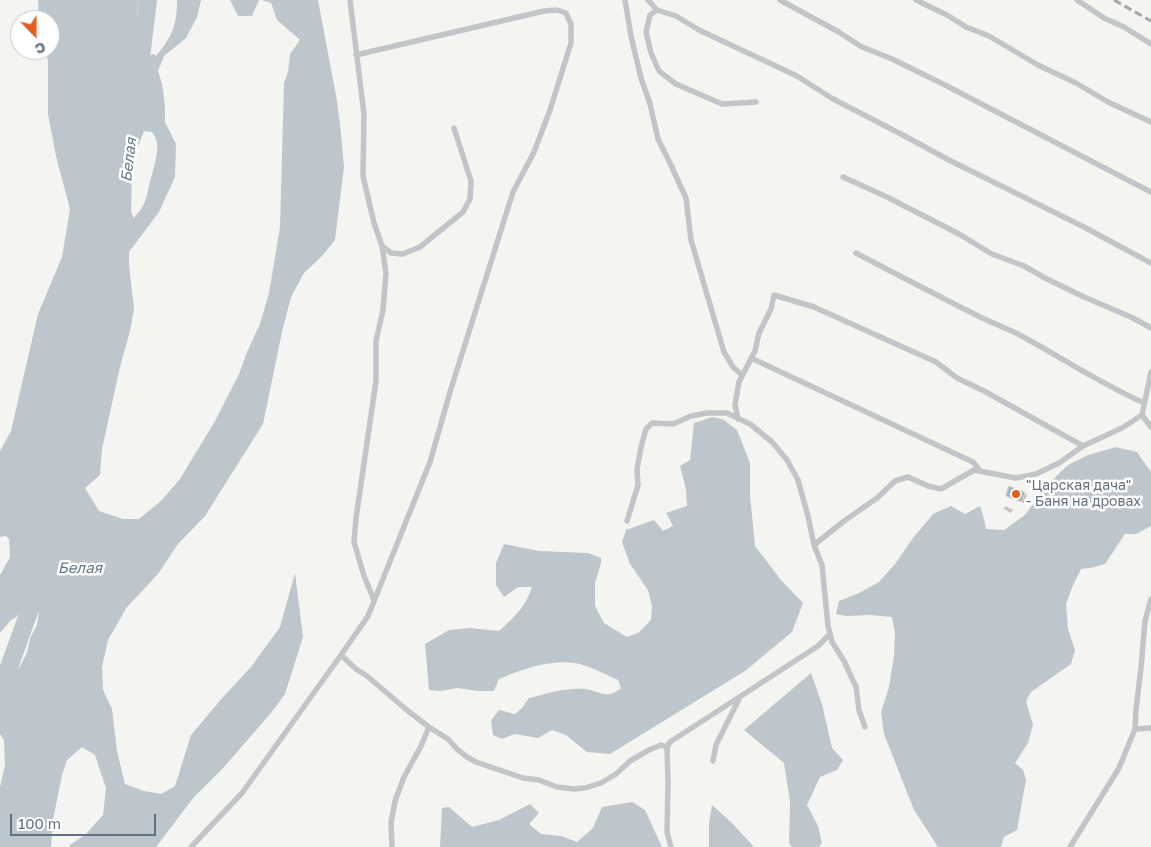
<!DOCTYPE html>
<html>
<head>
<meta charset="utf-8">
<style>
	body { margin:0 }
	#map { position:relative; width:1151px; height:847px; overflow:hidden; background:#f4f5f0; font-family:"Golos Text",sans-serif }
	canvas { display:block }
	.north { position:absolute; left:10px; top:10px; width:50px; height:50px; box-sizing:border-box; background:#fff; border:1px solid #c1c7cd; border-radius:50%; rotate:158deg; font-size:14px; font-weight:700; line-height:20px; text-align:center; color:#637282 }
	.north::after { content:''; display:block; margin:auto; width:18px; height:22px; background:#e45e20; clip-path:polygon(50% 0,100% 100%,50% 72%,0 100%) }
	.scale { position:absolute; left:10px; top:814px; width:146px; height:22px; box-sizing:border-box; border:2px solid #637282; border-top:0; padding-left:6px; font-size:15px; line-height:18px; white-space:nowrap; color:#637282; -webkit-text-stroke:4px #fff; paint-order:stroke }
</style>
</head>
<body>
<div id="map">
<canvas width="1151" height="847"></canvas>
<div class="north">С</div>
<div class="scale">100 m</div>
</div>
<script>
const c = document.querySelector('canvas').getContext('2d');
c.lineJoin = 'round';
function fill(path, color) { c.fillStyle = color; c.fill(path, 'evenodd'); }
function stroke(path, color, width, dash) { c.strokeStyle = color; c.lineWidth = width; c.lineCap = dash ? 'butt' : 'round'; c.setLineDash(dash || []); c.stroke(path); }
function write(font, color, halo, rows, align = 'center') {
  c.font = font + ' "Golos Text",sans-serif'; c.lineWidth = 5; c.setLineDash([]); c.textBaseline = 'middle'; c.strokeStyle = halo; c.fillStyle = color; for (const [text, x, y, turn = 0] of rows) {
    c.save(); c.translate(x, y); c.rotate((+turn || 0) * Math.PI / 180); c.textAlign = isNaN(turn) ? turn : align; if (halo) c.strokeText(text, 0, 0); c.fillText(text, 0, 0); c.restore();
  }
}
fill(new Path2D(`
	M38 0H139L137 13 140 50 147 56 154 54 156 56C172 37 177 25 177 0H201L197 17 186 38 164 56 158 71 162 84 165 106V122L176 144 175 177 159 212 129 252V265L134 309 130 331 120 367 102 449 100 475 85 488 99 511 123 519H139L161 501 180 479 215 421 239 374 247 352 260 324 269 293 280 227 284 83 288 72 290 54 300 40 277 20 271 3 262 0H318L337 101 341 133 344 167 335 240 322 256 304 273 291 297 282 332 263 424 205 516 178 544 158 574 127 607 108 640 102 667 103 690 112 709 117 751 125 784 144 791 161 794 175 786 191 735 223 697 251 667 280 627 295 573 303 637 285 694 271 713 224 767 194 797 156 847H70V845L86 834 103 815 106 788 95 755 82 747 67 760 62 775 53 820 51 847H0V787L5 765 4 740 0 734V691L6 686 20 666 27 653 30 638 37 625 39 612 26 607 15 618 11 620 0 633V575L10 557 9 539 6 536 0 537V451L11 431 38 314 62 257 70 209 56 156 48 114V61L45 50H50V20H39ZM144 131 152 132C164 145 152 171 149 186 148 191 147 196 145 201 143 207 138 213 134 218L131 212 132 171 137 149Z
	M230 0H259L252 16H238Z
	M712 417 717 418 724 420 737 430 750 463V495L755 546 781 580 803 603 792 632 745 671 610 754 587 752 566 735 552 730 538 738 515 734 502 739 493 735 491 721 499 710 515 714 522 708 529 698C545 694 567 687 584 689 599 690 606 701 621 688L618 680C604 674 589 665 574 663 552 659 519 670 499 679L494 691H479L457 688 440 691 429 690 425 644 449 630 470 628 499 631C513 619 527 605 532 587H518L504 597 496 585V563L504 544 539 551 588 553 601 558V563L595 583V606L604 623 627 637 638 633 651 620 652 606 648 590 630 564 622 542 626 530 654 520 663 531 673 526 666 513 687 506 686 489 680 466 690 460 694 423Z
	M1116 447 1137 452 1151 472V526L1136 534H1125L1105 564 1090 568 1081 569 1073 585 1066 604 1068 629 1075 650 1071 664 1031 692 1026 701 1033 725 1028 743 1015 763 1023 770 1026 780 1017 830 1004 837 1001 847H938L914 810 884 734 881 712 889 687 894 656 895 633 892 617 870 615 847 616 836 614 839 601 859 593 879 582 895 564 913 538 933 514 951 506 965 514 980 506 984 519 986 529 1004 530 1025 515 1045 487 1068 465 1088 455Z
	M811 673 822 704 832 748 843 760 837 770 820 777 807 805 818 826 822 843 819 847H792L789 843 790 802 784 763 744 730Z
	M632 802 645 810 662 847H440L442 808 449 807 472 827 499 820 530 804 539 813 529 824 541 834 561 836 577 842 593 828 602 807Z
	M712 805 732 823 754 847H709V823Z`), '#bdc6cc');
fill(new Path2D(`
	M1025 493 1027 495 1024 503 1009 498 1007 496Z
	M1005 506 1013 510 1011 513 1004 509Z`), '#0003');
stroke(new Path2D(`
	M139 74 148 0
	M0 692 38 587`), '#bdc6cc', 18);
const building = new Path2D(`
	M1009 486 1025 492 1022 502 1006 496Z`);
fill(building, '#aab1b7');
stroke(building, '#d5d6d3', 1);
stroke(new Path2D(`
	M350 0 364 114 363 176 374 223 382 246 386 273 383 310 376 341V381L356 518 354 542 364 576 374 600
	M625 0 631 36 641 78 650 104 658 139 670 163 686 198 691 240 724 352 733 367 742 375
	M648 0 657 10
	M780 0 837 31 862 47 890 58 943 84 1151 192
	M916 0 947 15 966 27 989 36 1038 65 1076 83 1108 102 1151 122
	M1077 0 1104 18 1124 27 1151 44
	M756 102 722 104 676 84 659 71 651 53 646 32 650 15 657 10 676 16 699 30 797 76 833 99 901 134 947 159 1084 227 1151 263
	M843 177 887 197 959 234 992 254 1024 266 1045 278 1082 296 1133 318 1151 328
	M382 246 391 253 403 254 420 247 463 212 470 199 471 181 454 128
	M856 253C898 275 940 297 982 318 995 324 1008 329 1020 335 1062 358 1101 384 1144 403
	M751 358 973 462 980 471
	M1151 372 1142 415 1151 427
	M738 419 735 405 739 382 755 351 759 333 771 309 774 295 814 307 936 362 957 378 984 391 1083 446
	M627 521 638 485 637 469 641 447 646 429 652 423 673 424 691 416 707 413H727L750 424 772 442 787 460 798 480 808 516 814 545
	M341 655 356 669 367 676 408 711 429 727 448 739 457 749 467 757 476 762 523 778 539 780 557 787 574 789 585 788 601 783 616 774 630 761 649 750 661 745 667 747
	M865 727 859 710 856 687 844 661 832 642 828 626 822 565 814 545 844 521 877 498 895 481 908 477 928 486 941 489 974 470 1016 478 1036 474 1059 463 1083 446 1122 428 1142 415
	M1135 729 1151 728
	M713 761 716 745 739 699
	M191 847 242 793 341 655 368 616 430 462 450 392 513 192 534 152 550 110 571 43V24L566 13 557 10 544 11 356 55
	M392 847 391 823 395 801 404 777 421 746 429 727
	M671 847 667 832 668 783 667 747 670 742 818 646 830 634
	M1070 847 1119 768 1135 729 1136 710 1141 668 1145 621 1151 599`), '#c1c5c8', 5.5);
stroke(new Path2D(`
	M1114 0 1151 21`), '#a2a7ad', 3, [8, 4]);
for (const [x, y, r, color] of [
	[1016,494,5,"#e45e20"]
]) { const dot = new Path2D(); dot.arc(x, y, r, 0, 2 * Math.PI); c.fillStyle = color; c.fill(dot); stroke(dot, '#fff', 2); }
write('14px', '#637282', '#fff', [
	["\"Царская дача\"",1026,486],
	["- Баня на дровах",1026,502]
], 'left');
write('italic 15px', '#637a86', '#fff', [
	["Белая",129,160,-83],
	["Белая",80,568]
]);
</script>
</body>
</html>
